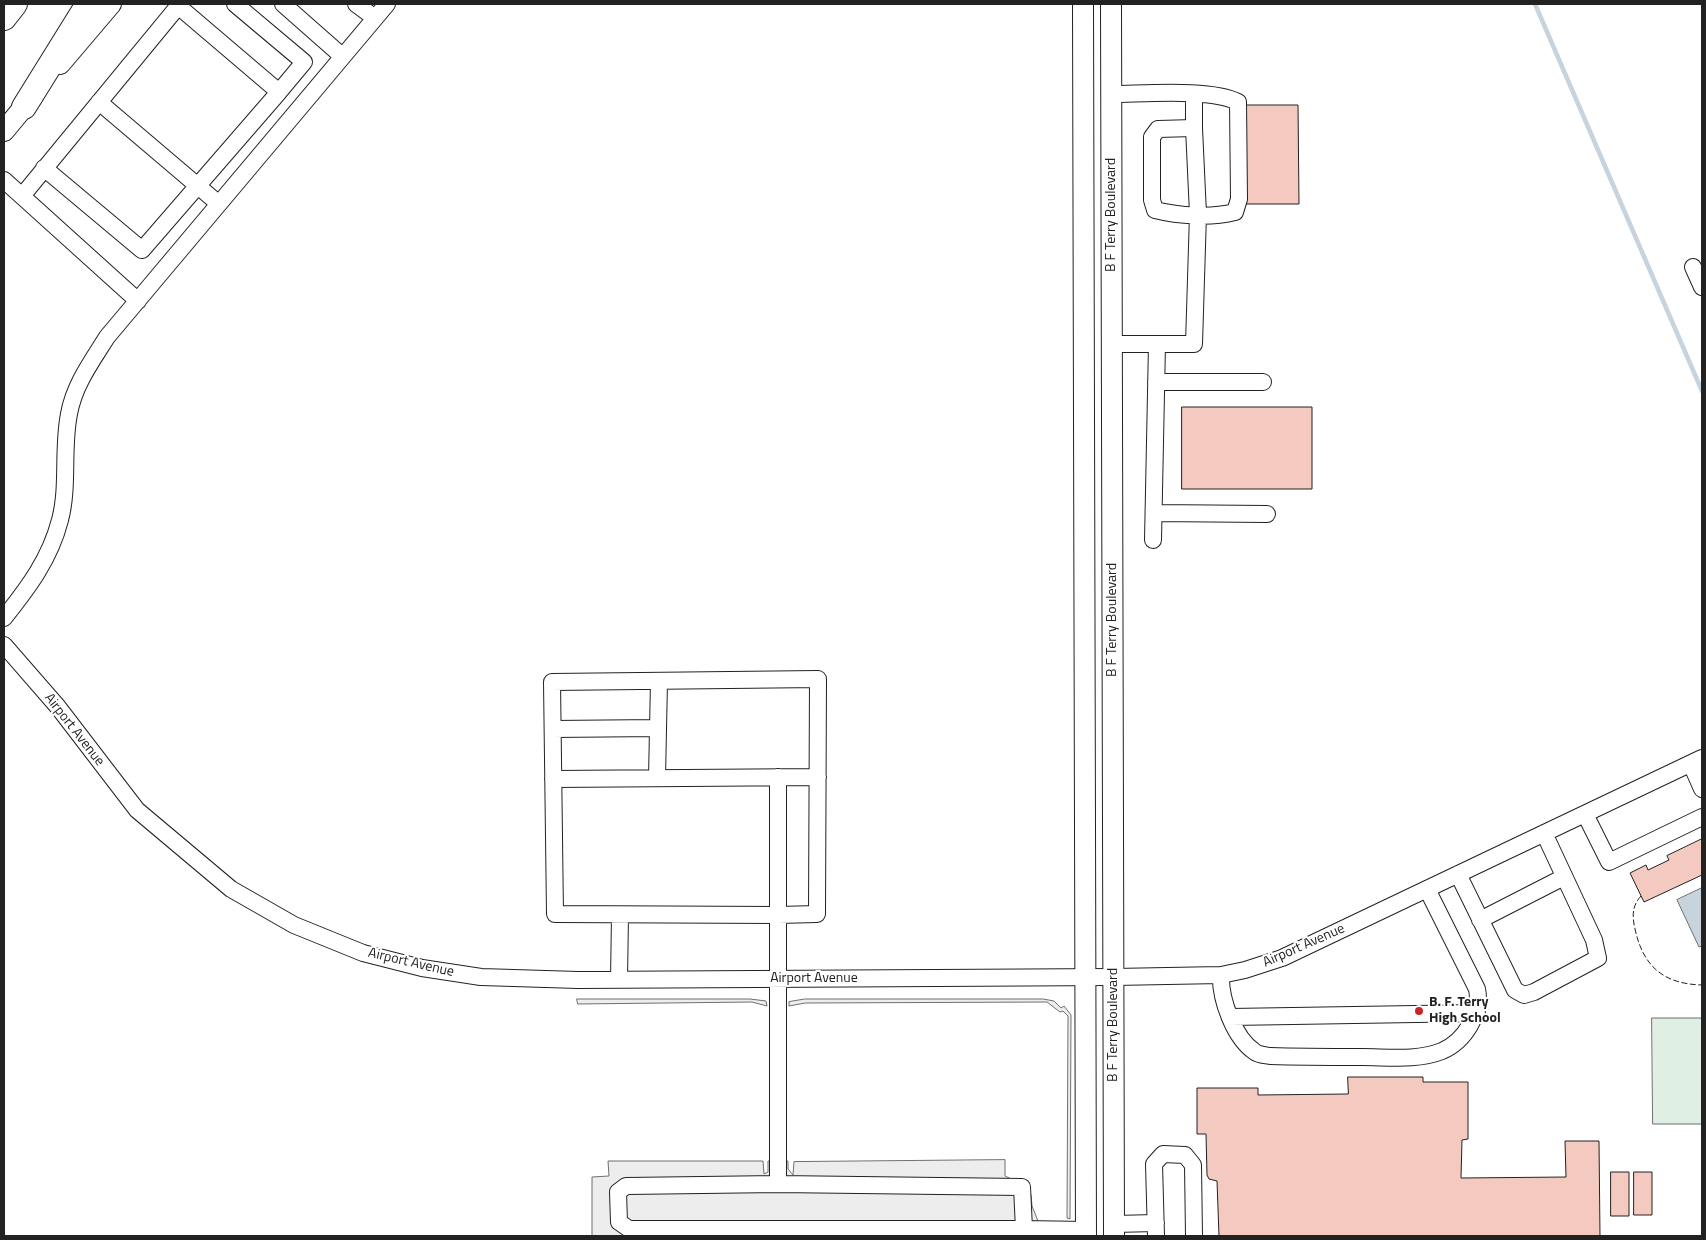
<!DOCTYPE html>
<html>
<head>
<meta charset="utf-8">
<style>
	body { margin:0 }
	#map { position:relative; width:1706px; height:1240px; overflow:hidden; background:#fff; font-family:"Titillium Web",sans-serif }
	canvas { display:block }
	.frame { position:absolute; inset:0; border:5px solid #222; pointer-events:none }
</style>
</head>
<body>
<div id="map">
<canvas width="1706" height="1240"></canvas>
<div class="frame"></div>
</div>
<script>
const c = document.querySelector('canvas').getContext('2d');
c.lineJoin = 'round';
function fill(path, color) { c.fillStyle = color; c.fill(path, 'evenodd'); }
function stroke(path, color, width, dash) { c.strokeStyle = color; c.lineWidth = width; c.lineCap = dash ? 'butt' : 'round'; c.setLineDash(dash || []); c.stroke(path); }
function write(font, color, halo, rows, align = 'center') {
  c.font = font + ' "Titillium Web",sans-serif'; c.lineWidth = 4; c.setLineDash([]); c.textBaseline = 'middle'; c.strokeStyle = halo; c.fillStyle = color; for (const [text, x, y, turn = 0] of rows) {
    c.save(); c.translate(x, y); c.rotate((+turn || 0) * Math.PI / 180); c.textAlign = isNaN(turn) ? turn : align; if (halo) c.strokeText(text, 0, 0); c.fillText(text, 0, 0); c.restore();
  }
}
const green = new Path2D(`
	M1652 1018H1702V1124H1653Z`);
fill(green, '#e0efe3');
stroke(green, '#6f6f6f', 1);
const parking = new Path2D(`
	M577 999H750L766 1001 767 1006 752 1002 578 1004Z
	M805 999H1043L1054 1001 1061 1008 1064 1006 1071 1015 1070 1219 1067 1218 1068 1016 1063 1011 1060 1012 1047 1002 805 1003 789 1006V1002Z
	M1005 1160V1176L1026 1186 1031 1195 1032 1206 1044 1236H592V1177L609 1176 608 1161H763L764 1174 768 1172V1161H788V1169L793 1175 794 1162Z`);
fill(parking, '#ededed');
stroke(parking, '#6f6f6f', 1);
const water = new Path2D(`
	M1702 888V946L1699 947 1677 900Z`);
fill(water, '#c7d3dd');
stroke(water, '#6f6f6f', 1);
stroke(new Path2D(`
	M1535 4 1702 391`), '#c7d3dd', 4.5);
const building = new Path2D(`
	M1243 105H1298L1299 204H1244Z
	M1182 407H1312V489H1182Z
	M1702 839V875L1644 902 1630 873 1646 865 1648 870 1669 860 1667 856Z
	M1348 1077H1423V1082H1468V1139L1462 1140 1461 1178 1566 1177 1565 1141H1599L1600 1236H1219L1217 1181 1209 1179 1207 1175 1206 1134H1197V1088H1258V1095L1348 1094Z
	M1611 1172H1629V1216H1611Z
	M1634 1172H1652V1215H1634Z`);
fill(building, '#f3c9c0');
stroke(building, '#222', 1);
const minor = new Path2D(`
	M283 4 342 56
	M356 4 375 18
	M178 6 279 92 304 62 235 4
	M1111 94C1143 94 1211 88 1238 102L1239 199 1235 212C1211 218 1179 216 1155 210L1152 200V137L1158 129 1194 128V94
	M99 102 219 204
	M44 168 142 250 279 92
	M4 180 138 301
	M22 196 180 4
	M1693 267 1702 287
	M1112 344H1194L1198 214 1194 128
	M1156 382H1263
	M1154 513 1267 514
	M1153 540 1157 344
	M4 618C28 588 50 559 60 520 69 486 62 449 69 414 74 385 92 361 107 337L387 4
	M4 645 58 707 137 810 231 889 294 925 363 953 422 968 481 977 578 980 1114 977 1221 975 1245 970 1282 958 1702 758
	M553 729 658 728
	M1691 764 1702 789
	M778 777V915L817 914 818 679 552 682 555 914 778 915V1184
	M657 778 659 681
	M553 779 818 777
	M1585 814 1609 862 1702 817
	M1458 874 1515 990 1524 995 1534 992 1598 958 1594 940 1544 833
	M1480 920 1564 877
	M1221 975C1220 999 1234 1038 1255 1052 1259 1055 1265 1055 1270 1056 1301 1057 1332 1057 1362 1057 1388 1057 1417 1061 1442 1051 1465 1041 1482 1013 1477 989L1427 889
	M619 980 620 915
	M1231 1017 1477 1013
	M778 1184 1022 1187 1024 1229H629L619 1222 618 1192 626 1186Z
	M1114 1224 1156 1223
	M1024 1236V1229L1086 1230
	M1156 1236 1154 1164 1163 1154 1185 1155 1193 1165 1194 1236`);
const major = new Path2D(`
	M1083 4 1086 1236
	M1111 4 1114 1236
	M60 64 111 4
	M4 131 33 96`);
const highway = new Path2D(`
	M4 18 15 4
	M24 107 88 4`);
stroke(minor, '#222', 18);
stroke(major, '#222', 22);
stroke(highway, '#222', 26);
stroke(minor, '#fff', 16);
stroke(major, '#fff', 20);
stroke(highway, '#fff', 24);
stroke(new Path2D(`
	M1641 896C1632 906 1632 916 1635 929 1643 966 1663 984 1702 985`), '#222', 1, [6, 2.5]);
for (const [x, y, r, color] of [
	[1419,1011,5,"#c62828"]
]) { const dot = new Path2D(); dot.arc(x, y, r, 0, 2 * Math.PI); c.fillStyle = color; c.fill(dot); stroke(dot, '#fff', 2); }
write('14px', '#222', '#fff', [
	["B F Terry Boulevard",1112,215,-90],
	["B F Terry Boulevard",1113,620,-90],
	["Airport Avenue",74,730,52],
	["Airport Avenue",1304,946,-24],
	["Airport Avenue",411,963,13],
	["Airport Avenue",814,979],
	["B F Terry Boulevard",1114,1025,-90]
]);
write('bold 14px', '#222', '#fff', [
	["B. F. Terry",1429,1003],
	["High School",1429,1019]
], 'left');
</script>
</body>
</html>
